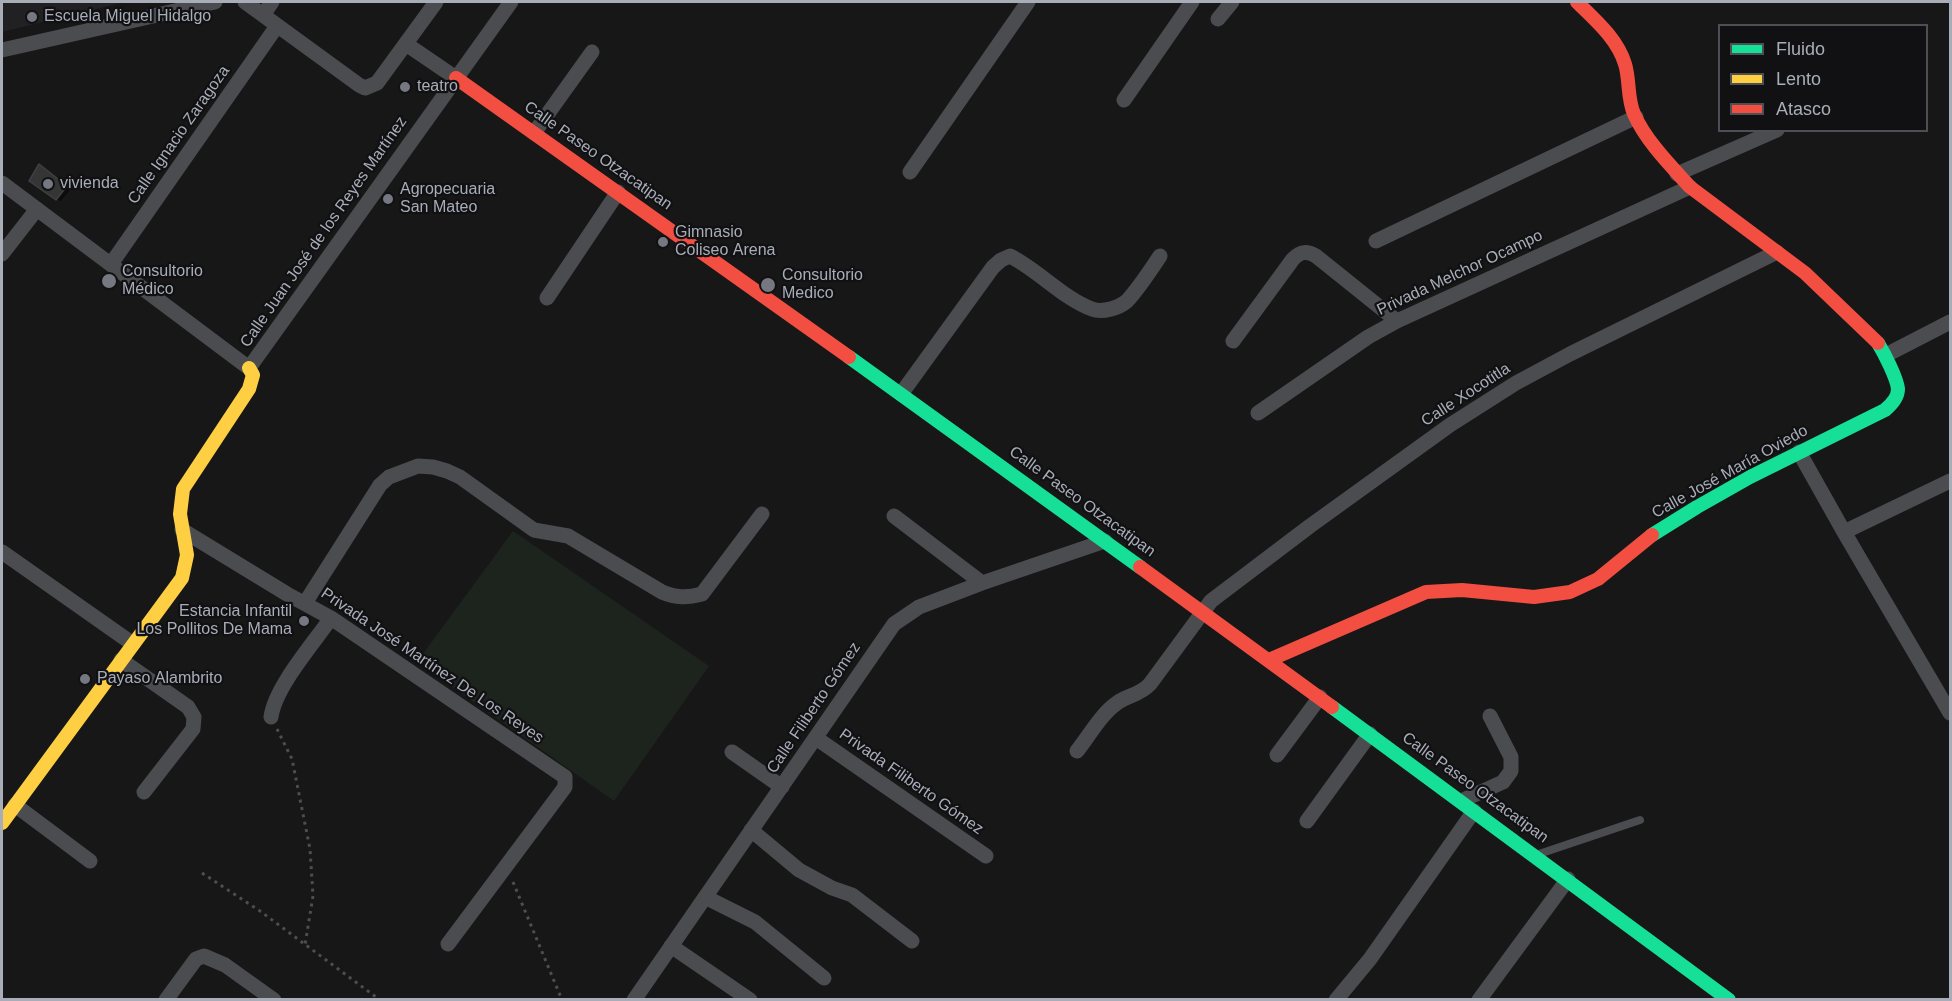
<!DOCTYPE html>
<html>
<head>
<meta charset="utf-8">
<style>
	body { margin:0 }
	#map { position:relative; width:1952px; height:1001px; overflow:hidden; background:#171717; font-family:Helvetica,sans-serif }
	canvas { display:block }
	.frame { position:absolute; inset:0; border:3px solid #a8adb8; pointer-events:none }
	.legend { position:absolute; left:1718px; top:24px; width:210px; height:108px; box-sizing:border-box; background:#111113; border:2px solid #4d4f55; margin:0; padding:8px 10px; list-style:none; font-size:18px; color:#a8adb8 }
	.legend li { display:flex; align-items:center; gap:12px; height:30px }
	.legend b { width:30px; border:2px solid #4d4f55 }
</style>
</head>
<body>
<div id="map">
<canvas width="1952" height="1001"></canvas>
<div class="frame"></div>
<ul class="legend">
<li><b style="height:8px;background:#16e098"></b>Fluido</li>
<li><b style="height:8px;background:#ffcf43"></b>Lento</li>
<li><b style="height:8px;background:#f24e42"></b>Atasco</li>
</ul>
</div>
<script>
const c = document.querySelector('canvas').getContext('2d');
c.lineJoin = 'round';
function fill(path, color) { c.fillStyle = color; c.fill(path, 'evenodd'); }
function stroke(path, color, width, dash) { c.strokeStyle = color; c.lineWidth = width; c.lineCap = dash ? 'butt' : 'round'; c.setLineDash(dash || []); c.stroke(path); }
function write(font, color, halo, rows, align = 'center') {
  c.font = font + ' Helvetica,sans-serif'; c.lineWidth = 4.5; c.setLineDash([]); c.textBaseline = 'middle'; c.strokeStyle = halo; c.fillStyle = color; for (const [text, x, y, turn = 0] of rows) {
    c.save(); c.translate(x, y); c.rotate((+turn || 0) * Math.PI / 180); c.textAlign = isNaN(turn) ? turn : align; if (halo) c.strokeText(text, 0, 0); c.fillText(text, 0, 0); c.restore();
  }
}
fill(new Path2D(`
	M2 2H125L2 32Z`), '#212123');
fill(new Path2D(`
	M513 531 709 666 614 801 417 662Z`), '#1d241e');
fill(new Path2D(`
	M44 168 70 190 61 201 56 199Z`), '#0007');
const building = new Path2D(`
	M39 164 67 186 56 200 29 181Z`);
fill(building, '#353536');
stroke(building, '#3f4043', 1.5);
stroke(new Path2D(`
	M277 729 292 759 310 849 313 896 305 945
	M202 873 260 911 380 1000
	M513 882 562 1000`), '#4d4e52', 3, [3, 4.5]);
stroke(new Path2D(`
	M1539 854 1640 820`), '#4b4c50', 8);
stroke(new Path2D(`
	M245 2 359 85 365 88 377 83 436 2
	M263 15 272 2
	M1218 19 1232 2
	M406 44 456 78
	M2 50 215 2
	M1124 100 1192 2
	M534 133 592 52
	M910 172 1028 2
	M1677 174 1777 130
	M2 183 249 368 511 2
	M1376 241 1636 117
	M2 254 37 209
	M111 264 277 26
	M547 298 618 192
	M1233 341 1293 259C1301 251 1307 251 1316 256L1397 321
	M1886 355 1950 322
	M901 394 993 267 1001 260 1010 256C1038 270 1064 299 1092 309 1102 313 1119 308 1127 301 1139 288 1150 271 1160 256
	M1258 413 1368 337 1397 321 1690 187
	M1799 452 1844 532 1950 713
	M894 516 982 583
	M182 530 287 594 331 618 565 777V787L448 944
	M1844 532 1950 481
	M2 552 133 644
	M305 603 380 485 389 477 418 466 433 467 447 471 460 477 534 530 568 536 662 592C676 598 687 598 702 594L762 514
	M121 660 188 707 194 717 193 729 144 792
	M271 717C275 687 313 644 331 618
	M816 738 986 856
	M1077 751C1089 736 1101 714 1117 703 1128 695 1140 695 1150 684L1211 601 1310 526 1450 425 1516 383 1570 354 1777 252
	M732 752 782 787
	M1277 755 1320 697
	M1461 801 1503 782 1511 771V757L1490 716
	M15 805 90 861
	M1307 821 1370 734
	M751 830 799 870 832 888 852 895 912 941
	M705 897 755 922 824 978
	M671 946 750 1000
	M166 1000 196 959 204 956 225 965 274 1000
	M634 1000 894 624 919 607 982 583 1105 541
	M1336 1000 1370 959 1474 811
	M1479 1000 1568 879`), '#4b4c50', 15);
stroke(new Path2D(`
	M849 357 1140 567
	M1652 535 1697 507 1750 477 1885 410C1891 405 1898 398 1898 389 1897 378 1884 353 1878 343
	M1332 707 1729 1000`), '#16e098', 14);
stroke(new Path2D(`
	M2 823 182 578 187 555 180 514 183 489 249 389 253 375 249 368`), '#ffcf43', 14);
stroke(new Path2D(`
	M1577 2C1595 20 1617 38 1625 64 1630 80 1627 98 1634 114 1646 141 1670 165 1690 187L1805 273 1878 343
	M456 78 849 357
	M1140 567 1332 707
	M1269 660 1426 592 1462 590 1534 597 1570 592 1598 579 1652 535`), '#f24e42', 14);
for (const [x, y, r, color] of [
	[32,17,6,"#757880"],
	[405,87,6,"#757880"],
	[48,184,6,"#757880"],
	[388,199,6,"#757880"],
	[663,242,6,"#757880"],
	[109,281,8,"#757880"],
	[768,285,8,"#757880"],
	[304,621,6,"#757880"],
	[85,679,6,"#757880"]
]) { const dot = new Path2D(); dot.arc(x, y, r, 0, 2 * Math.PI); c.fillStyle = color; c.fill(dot); stroke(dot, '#111113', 2); }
write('16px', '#a8adb8', '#111113', [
	["Escuela Miguel Hidalgo",44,17],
	["teatro",417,87],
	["vivienda",60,184],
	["Agropecuaria",400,190],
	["San Mateo",400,208],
	["Gimnasio",675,233],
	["Coliseo Arena",675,251],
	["Consultorio",122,272],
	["Médico",122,290],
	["Consultorio",782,276],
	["Medico",782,294],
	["Estancia Infantil",292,612,"right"],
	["Los Pollitos De Mama",292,630,"right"],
	["Payaso Alambrito",97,679]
], 'left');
write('16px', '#a8adb8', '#111113', [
	["Calle Ignacio Zaragoza",179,135,-55],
	["Calle Paseo Otzacatipan",598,156,35],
	["Calle Juan José de los Reyes Martínez",324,232,-55],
	["Privada Melchor Ocampo",1460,273,-25],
	["Calle Xocotitla",1466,395,-33],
	["Calle José María Oviedo",1730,472,-29],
	["Calle Paseo Otzacatipan",1082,502,36],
	["Privada José Martínez De Los Reyes",432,666,34],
	["Calle Filiberto Gómez",814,708,-56],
	["Privada Filiberto Gómez",911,782,35],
	["Calle Paseo Otzacatipan",1475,788,36]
]);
</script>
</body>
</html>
